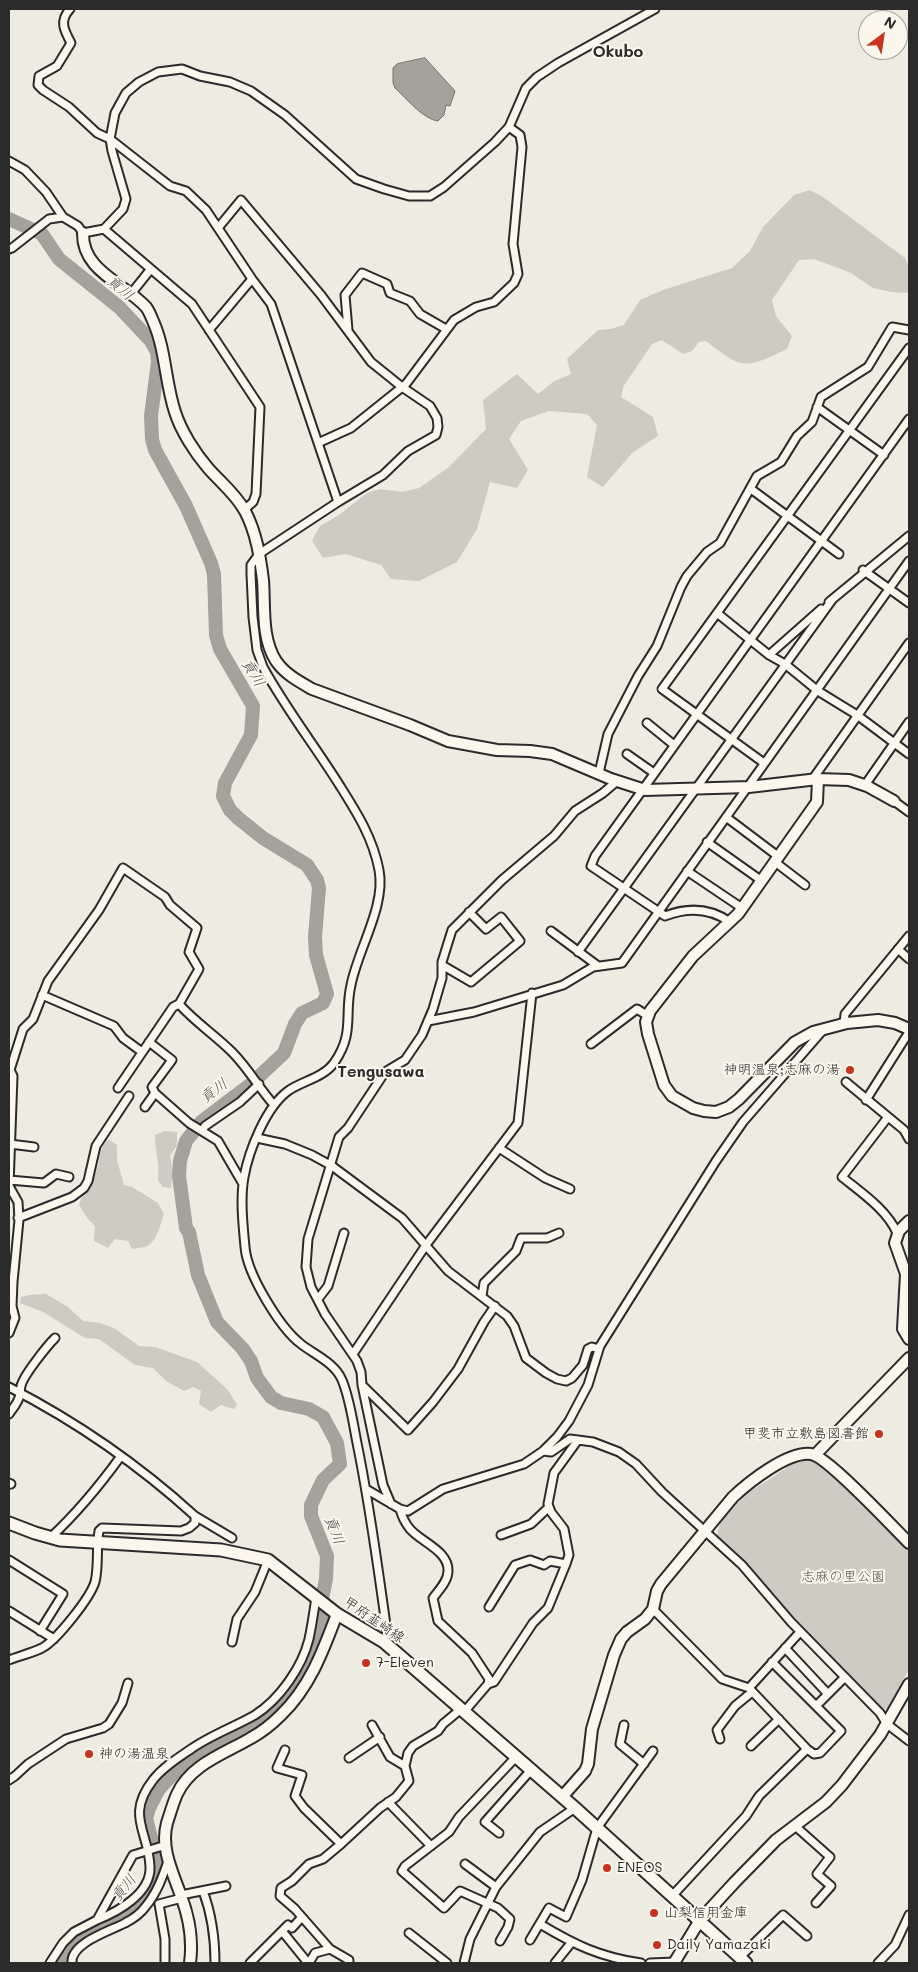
<!DOCTYPE html>
<html>
<head>
<meta charset="utf-8">
<style>
	body { margin:0 }
	#map { position:relative; width:918px; height:1972px; overflow:hidden; background:#eeebe0; font-family:Mali,sans-serif }
	canvas { display:block }
	.frame { position:absolute; inset:0; border:10px solid #2b2b2b; pointer-events:none }
	.north { position:absolute; left:858px; top:10px; width:50px; height:50px; box-sizing:border-box; background:#fbf7ec; border:1px solid #a8a59f; border-radius:50%; rotate:31deg; font-size:14px; font-weight:700; line-height:20px; text-align:center; color:#2b2b2b }
	.north::after { content:''; display:block; margin:auto; width:18px; height:22px; background:#c8321e; clip-path:polygon(50% 0,100% 100%,50% 72%,0 100%) }
</style>
</head>
<body>
<div id="map">
<canvas width="918" height="1972"></canvas>
<div class="frame"></div>
<div class="north">N</div>
</div>
<script>
const c = document.querySelector('canvas').getContext('2d');
c.lineJoin = 'round';
function fill(path, color) { c.fillStyle = color; c.fill(path, 'evenodd'); }
function stroke(path, color, width, dash) { c.strokeStyle = color; c.lineWidth = width; c.lineCap = dash ? 'butt' : 'round'; c.setLineDash(dash || []); c.stroke(path); }
function write(font, color, halo, rows, align = 'center') {
  c.font = font + ' Mali,"Klee One",sans-serif'; c.lineWidth = 4; c.setLineDash([]); c.textBaseline = 'middle'; c.strokeStyle = halo; c.fillStyle = color; for (const [text, x, y, turn = 0] of rows) {
    c.save(); c.translate(x, y); c.rotate((+turn || 0) * Math.PI / 180); c.textAlign = isNaN(turn) ? turn : align; if (halo) c.strokeText(text, 0, 0); c.fillText(text, 0, 0); c.restore();
  }
}
fill(new Path2D(`
	M810 190 823 197 905 258 909 267V293L891 292 873 288 851 273 814 259 799 260 772 300 776 316 792 336 787 349C745 369 743 370 706 341L699 342 692 351 683 354 662 340 652 344 623 387 621 397 653 417 658 436 632 453 603 487 587 477 597 425 587 414 549 411 521 421 509 439 528 470 517 488 490 482 477 529 457 562 419 581 391 579 381 565 346 554 323 558 312 541 320 526 339 515 367 493 380 489 402 492 419 488 449 467 486 429 483 400 517 374 538 394 553 382 571 374 567 359 598 330 611 329 624 325 640 300 663 290 732 268 750 251 763 227 794 195Z
	M165 1131 177 1132V1145L170 1156 173 1172 171 1188 163 1187 158 1180C160 1165 155 1150 155 1135Z
	M109 1139 117 1145V1160L124 1185 132 1187 158 1203 164 1214C161 1223 157 1239 149 1245 145 1248 137 1248 132 1249L128 1241 115 1239 108 1248 94 1241 95 1226 88 1219 79 1205C83 1192 91 1184 96 1172 102 1159 97 1150 109 1139Z
	M46 1294 68 1307 83 1321 100 1323 114 1328 139 1346 155 1347 197 1362 228 1390 237 1405 234 1409 221 1405 211 1412 199 1404 201 1391 193 1387 184 1391 166 1381 153 1368 135 1365 99 1339 85 1338 43 1312 20 1303 21 1297 29 1295Z
	M810 1459 822 1464 831 1472 909 1551V1669L888 1708 882 1710 877 1705 797 1624 737 1553 717 1535 720 1523 745 1495 797 1461Z`), '#cecbc2');
const water = new Path2D(`
	M425 58 455 91 450 106 446 105 444 115 438 121C423 119 407 99 395 88L393 83V68L397 64Z`);
fill(water, '#a4a29a');
stroke(water, '#74726e', 1);
stroke(new Path2D(`
	M9 219 42 234 59 259 119 307 151 341 157 352 158 362 151 416 152 439 155 450 186 506 211 563 214 574 216 635 220 649 253 706 251 735 225 783 223 796 230 810 238 818 263 838 307 865 317 880 319 888 315 937 316 955 327 994 323 1003 302 1013 295 1024 284 1053 251 1084 201 1122 186 1141 180 1161 179 1176 186 1228 189 1232 198 1275 217 1322 243 1349 251 1361 257 1378 271 1397 281 1403 309 1409 323 1417 337 1443 340 1464 323 1480 311 1505V1516L327 1556 326 1579 321 1604V1623L309 1664 304 1673 297 1685 280 1705 257 1724 205 1751 173 1774 159 1789 149 1808 146 1818 157 1862 155 1874 144 1895 128 1912 107 1927 77 1941 69 1949 63 1963`), '#a4a29a', 14);
const street = new Path2D(`
	M70 9C59 21 64 30 71 43L57 66 39 76 38 85 43 90 69 107 97 133 110 139 170 186 186 191 206 210 252 279 271 304 338 502
	M9 161 25 170 46 192 63 217 78 226 83 233 104 229 123 209 126 199 112 151 110 139 115 113 126 93 139 82 158 72 182 69 200 76 230 82 251 91 285 115 356 179 384 189 409 196H430L444 187 495 142 509 127 526 88 537 77 558 63 655 9
	M218 228 241 200 321 295 371 362 402 387 430 406 437 418 438 427 436 435 408 451 383 475 338 502 259 554 251 565V574L253 617 257 650 263 667C286 709 315 746 340 786 357 813 373 838 379 870 386 906 358 949 351 985 344 1015 355 1033 334 1063 323 1078 302 1081 288 1091 266 1107 249 1150 244 1177 240 1199 243 1225 245 1247 247 1274 280 1328 301 1344 315 1355 335 1363 342 1380 350 1399 353 1423 357 1443 370 1506 378 1569 387 1632L384 1642
	M104 229 192 304 260 407 256 494 253 502 244 510
	M9 249 12 248 49 219 63 217
	M130 295 150 270
	M209 330 252 279
	M348 330 345 295 362 273 387 284 390 293 410 301 420 314 446 329
	M817 407 884 455
	M318 443 351 428 406 384 454 320 476 307 494 302 514 283 518 274 513 244 522 147 520 135 509 127
	M751 489 839 554
	M863 570 909 603
	M829 602 909 536
	M717 613 769 655 785 664 818 691 857 715 909 754
	M769 655 821 609
	M647 723 674 745
	M627 754 654 773
	M764 763 662 689 909 348
	M599 773 608 734 638 676 657 646 681 587 687 576 707 552 720 543 757 476 781 462 797 436 812 422 821 397 868 367 892 327 909 330
	M812 780 909 643
	M865 785 909 722
	M894 801 909 812
	M726 817 779 857
	M707 842 762 881
	M775 862 805 885
	M687 871 742 908
	M730 922C710 908 688 907 665 916L591 866 595 856 909 419
	M551 931 598 966
	M898 949 909 959
	M578 952 832 600
	M442 965 471 982 520 941 501 917 486 929 469 912
	M42 995 114 1026 123 1038 142 1052
	M179 1004C195 1022 215 1035 232 1052 248 1068 259 1088 274 1105
	M428 1021 474 1012 563 985 593 967 622 963 909 561
	M844 1024 845 1014 909 936
	M149 1042 172 1060 152 1087 155 1093 189 1123 218 1141 243 1184
	M591 1044 637 1009 648 1016
	M9 1068 13 1076 9 1186 18 1202 19 1220 13 1282 12 1306 15 1318 9 1333
	M10 1070 23 1029 33 1019 48 981 99 910 123 868 165 897 170 905 197 928 189 952 199 969 179 1004 173 1007 118 1088
	M846 1082 904 1130 909 1139
	M866 1100 909 1032
	M145 1107 155 1093
	M888 1117 842 1177C862 1193 887 1210 897 1233
	M202 1131 205 1126 240 1102 259 1084
	M257 1138 285 1144 312 1155 332 1166 402 1218 448 1271 507 1316 514 1326 526 1358 546 1373 557 1379 566 1381 572 1378 583 1365 588 1349 592 1347 599 1349
	M10 1144 34 1147
	M499 1148 545 1178 570 1189
	M9 1180 44 1183 56 1174 69 1177
	M18 1218 72 1197 84 1188 88 1181 96 1146 129 1096
	M482 1296 484 1283 516 1251 521 1238H547L559 1233
	M318 1299 328 1286 344 1233
	M353 1354 426 1245 518 1123 532 993
	M362 1385 408 1430 433 1402 458 1369 484 1322 495 1306
	M9 1387C77 1422 139 1465 195 1516V1523L189 1528 181 1531 102 1528 99 1531C96 1548 99 1566 95 1582 90 1598 57 1640 42 1648 32 1653 19 1656 9 1660
	M9 1414C13 1408 19 1402 20 1394 21 1391 20 1389 21 1386 23 1376 47 1346 55 1338
	M543 1451 551 1452 570 1439 593 1442 619 1452 636 1464 662 1492 742 1565 791 1622 880 1713 887 1724 909 1741
	M9 1483 11 1484
	M366 1489 400 1509 408 1511 443 1489 524 1464 543 1451 557 1437 569 1421 588 1385 600 1346 716 1161 743 1122 824 1029
	M391 1504 383 1485 362 1385 361 1372 357 1361 325 1314 311 1287 306 1267 308 1239 339 1137 348 1128 385 1072 405 1060 422 1035 433 1009 442 978V962L452 930 502 880 554 836 575 811 603 793 617 781
	M400 1509C402 1517 405 1523 410 1529 421 1542 449 1551 448 1571 448 1581 439 1590 433 1598L438 1621 472 1653 489 1679 488 1684 464 1712
	M195 1516 232 1538
	M501 1535 531 1524 549 1507
	M50 1538C77 1513 100 1485 121 1456
	M9 1560 63 1594 40 1631
	M489 1607 515 1565 530 1560 544 1565 550 1561 566 1564
	M653 1609 722 1679 749 1688 807 1749 814 1754 820 1753 841 1731 772 1662
	M9 1611 54 1639
	M232 1642 237 1619 255 1592 268 1560
	M785 1648 828 1694
	M488 1684 494 1682 533 1623 548 1608 566 1564 569 1555 564 1529 551 1512 548 1504 554 1473 578 1440
	M749 1688 800 1632
	M816 1706 844 1678
	M372 1725 390 1757 405 1766
	M624 1725 620 1744 644 1764
	M720 1739 717 1730 735 1706 752 1692
	M751 1746 779 1719
	M285 1750 277 1768 302 1775 295 1796 304 1808 341 1844
	M349 1758 380 1737
	M9 1780 15 1776 28 1764 66 1739 103 1728 109 1724 122 1703 128 1683
	M388 1802 431 1846
	M794 1825 830 1857 817 1874 831 1886 816 1903
	M499 1833 485 1822 531 1770
	M465 1864 496 1887
	M203 1891C212 1915 215 1938 215 1963
	M181 1895 226 1886
	M673 1895 746 1816 759 1796 807 1749
	M97 1920C117 1912 151 1894 150 1867 149 1832 125 1816 153 1780 163 1767 178 1758 191 1749 211 1735 234 1727 255 1715 280 1699 302 1667 309 1639 312 1625 314 1611 316 1597
	M540 1924C575 1945 600 1957 641 1963
	M282 1931 308 1963
	M409 1933 447 1963
	M530 1940 549 1908 566 1917 582 1880 597 1828 653 1751
	M500 1941 508 1927 510 1919 498 1908 460 1891 444 1908 402 1871 405 1866 449 1832 459 1817 516 1757
	M740 1957 783 1915 807 1936
	M50 1963 63 1943 74 1932 97 1920 133 1855 166 1845
	M72 1963C70 1943 110 1931 125 1923 133 1919 141 1913 146 1906 157 1893 163 1876 168 1861
	M165 1963V1939L159 1904 182 1898
	M250 1963 288 1925 292 1928 302 1917
	M309 1963 315 1953 330 1949
	M349 1963V1960L330 1949 295 1909 280 1896 281 1888 292 1881 309 1864 323 1859 341 1844 380 1808 396 1797 409 1781 405 1766 408 1753 413 1746 438 1731 443 1724 461 1709
	M464 1963 470 1939 496 1887 540 1832 575 1808
	M555 1963 571 1943
	M650 1963 675 1962
	M878 1963 895 1945 909 1915`);
const secondary = new Path2D(`
	M83 233C82 271 124 283 146 307 149 311 151 316 153 321 166 350 165 382 175 412 181 431 195 453 208 468 220 482 235 493 245 511 256 532 260 556 263 580 265 606 261 638 276 661 285 674 298 681 312 689L410 725 448 741 497 750 530 751 552 754 611 779 645 790 749 787 818 779 849 780 867 786 894 801
	M818 779 817 802 738 914 693 956 650 1011 646 1022 648 1034 664 1085 672 1096 693 1108 704 1111 716 1112 729 1107 739 1099 795 1042 813 1032 847 1023 878 1020 895 1023 909 1029
	M909 1221 899 1231 895 1243 906 1274 903 1329 909 1339
	M815 1455 909 1358
	M562 1797 585 1771 588 1764 592 1729 614 1655 621 1639 627 1632 645 1619 653 1609 657 1591 661 1584 733 1497C749 1482 788 1451 811 1454 827 1456 893 1527 909 1543
	M190 1963C193 1941 189 1917 181 1896 173 1873 160 1848 167 1823 170 1814 173 1803 177 1794 191 1764 224 1754 251 1738 262 1732 272 1724 281 1715 310 1687 323 1651 337 1614
	M674 1963 700 1920 734 1883 776 1840 826 1802 842 1785 880 1735 909 1684`);
const primary = new Path2D(`
	M9 1523 35 1533 60 1540 221 1550 268 1560 337 1614 384 1642 575 1808 746 1963`);
stroke(street, '#2b2b2b', 11);
stroke(secondary, '#2b2b2b', 14);
stroke(primary, '#2b2b2b', 15);
stroke(street, '#fbf7ec', 7);
stroke(secondary, '#fbf7ec', 10);
stroke(primary, '#fbf7ec', 11);
for (const [x, y, r, color] of [
	[850,1070,5,"#c8321e"],
	[879,1434,5,"#c8321e"],
	[366,1663,5,"#c8321e"],
	[89,1754,5,"#c8321e"],
	[607,1868,5,"#c8321e"],
	[654,1913,5,"#c8321e"],
	[657,1945,5,"#c8321e"]
]) { const dot = new Path2D(); dot.arc(x, y, r, 0, 2 * Math.PI); c.fillStyle = color; c.fill(dot); stroke(dot, '#fbf7ec', 2); }
write('14px', '#2b2b2b', '#fbf7ec', [
	["神明温泉;志麻の湯",840,1070,"right"],
	["甲斐市立敷島図書館",869,1434,"right"],
	["7-Eleven",376,1663],
	["神の湯温泉",99,1754],
	["ENEOS",617,1868],
	["山梨信用金庫",664,1913],
	["Daily Yamazaki",667,1945]
], 'left');
write('14px', '#545351', '#fbf7ec', [
	["志麻の里公園",843,1577]
]);
write('14px', '#2b2b2b', '#fbf7ec', [
	["甲府韮崎線",374,1620,34]
]);
write('italic 15px', '#555552', '#fbf7ec', [
	["貢川",120,288,41],
	["貢川",253,673,59],
	["貢川",214,1091,-37],
	["貢川",334,1530,69],
	["貢川",124,1888,-51]
]);
write('bold 16px', '#2b2b2b', '#fbf7ec', [
	["Okubo",618,52],
	["Tengusawa",381,1072]
]);
</script>
</body>
</html>
